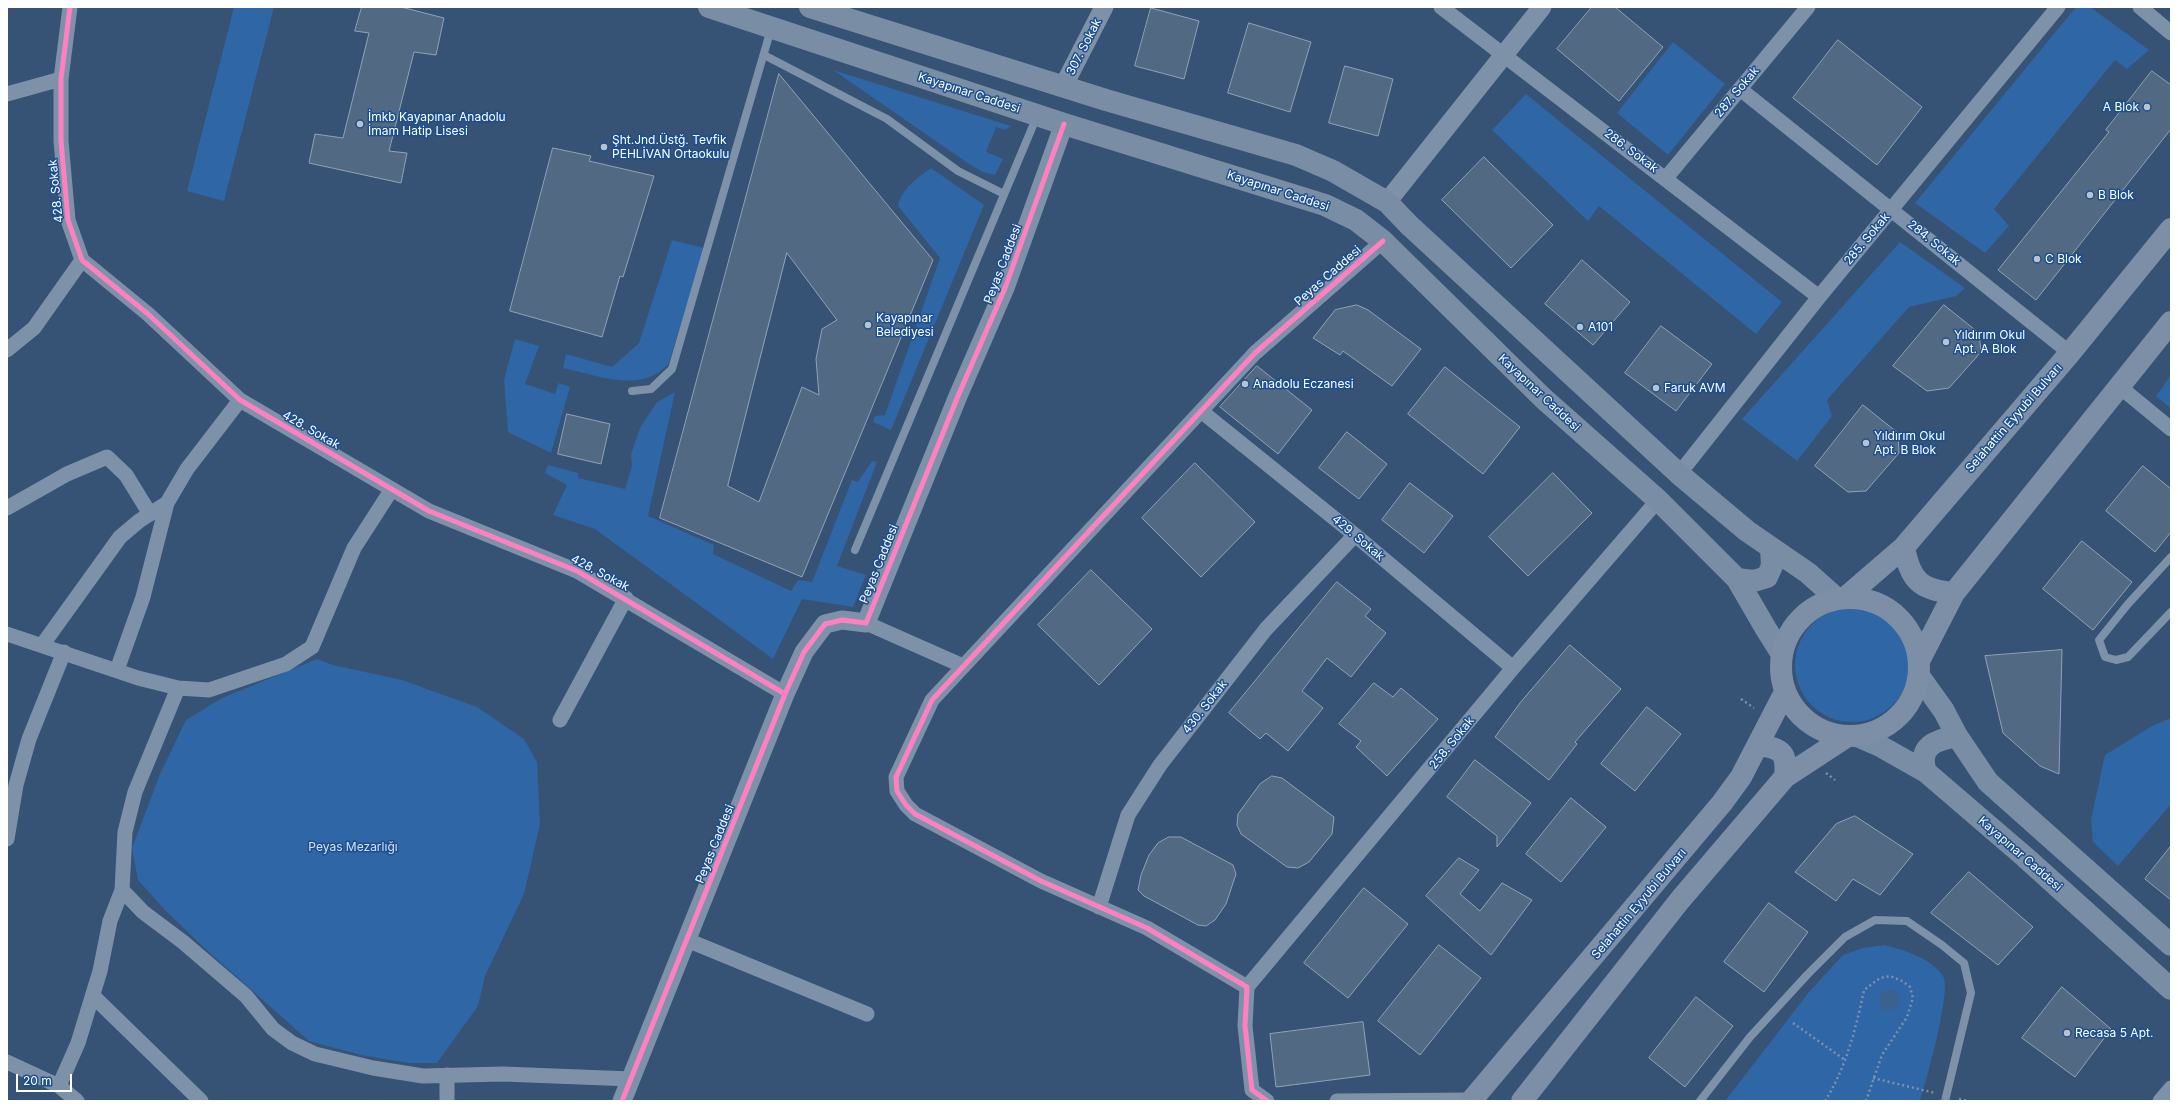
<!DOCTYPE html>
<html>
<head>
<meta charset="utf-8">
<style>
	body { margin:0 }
	#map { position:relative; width:2178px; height:1108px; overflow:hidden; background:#365274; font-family:Inter,sans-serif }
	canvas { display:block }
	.frame { position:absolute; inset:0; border:8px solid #fff; pointer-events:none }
	.scale { position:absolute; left:16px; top:1074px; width:56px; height:18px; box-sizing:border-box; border:2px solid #fff; border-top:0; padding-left:5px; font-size:12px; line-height:14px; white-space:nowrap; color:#fff; -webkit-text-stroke:3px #1b4f8f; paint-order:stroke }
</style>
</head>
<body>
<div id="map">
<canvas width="2178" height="1108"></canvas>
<div class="frame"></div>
<div class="scale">20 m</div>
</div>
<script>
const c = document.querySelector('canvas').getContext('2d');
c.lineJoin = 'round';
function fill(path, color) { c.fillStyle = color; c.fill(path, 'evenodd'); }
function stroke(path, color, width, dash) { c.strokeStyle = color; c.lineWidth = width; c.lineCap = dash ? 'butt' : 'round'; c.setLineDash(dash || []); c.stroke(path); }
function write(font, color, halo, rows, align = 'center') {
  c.font = font + ' Inter,sans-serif'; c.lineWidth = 3; c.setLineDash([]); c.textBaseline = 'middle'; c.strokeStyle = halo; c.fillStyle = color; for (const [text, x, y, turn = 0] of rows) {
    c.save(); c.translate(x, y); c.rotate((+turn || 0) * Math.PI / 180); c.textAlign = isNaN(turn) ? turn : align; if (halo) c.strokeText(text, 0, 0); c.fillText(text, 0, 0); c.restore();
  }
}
fill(new Path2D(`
	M234 7H274L224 201 187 191Z
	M2076 7H2090L2149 50 2127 69 2115 60 1994 209 2009 226 1985 253 1915 203Z
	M1673 42 1725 84 1668 155 1617 113Z
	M833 70 1011 126 1005 130 996 127 986 152 1003 159 995 175 983 172 969 164Z
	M1526 94 1782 302 1756 334 1599 206 1588 221 1492 130Z
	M931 168 984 205 891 430 873 422 875 416 885 415 940 258 898 206C902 188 917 178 931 168Z
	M672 240 704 248 669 363C642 395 597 375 563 368L566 354 612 367 639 343Z
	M1900 242 1965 288 1956 296 1909 307 1827 400 1832 416 1797 461 1742 419Z
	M515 339 539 346 525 384 555 394 558 383 570 387 551 453 508 432 504 380Z
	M2171 375V409L2156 396Z
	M675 392 648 516 714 545 713 554 791 591 798 580 812 582 852 480 858 482 872 461 877 462 837 566 866 575 853 607 802 599 773 659 595 529 553 515 567 485 545 473 548 465 578 473V478L625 489 632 466 631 454 640 428 657 402Z
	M1795 665a57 57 0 1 1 114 0a57 57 0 1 1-114 0Z
	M317 659 333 665 402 680 477 707 524 739 537 762 540 824 524 894 485 976 478 1006 437 1063H408L361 1055 309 1041 201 945 164 909 138 880 132 848 160 774 186 720 222 698Z
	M2171 718V804L2118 866 2093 842 2091 819 2105 755 2152 726Z
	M1885 945C1904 950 1931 958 1943 976 1952 991 1926 1081 1920 1101H1725L1809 992 1843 955 1863 948Z`), '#2f66a5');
fill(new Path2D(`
	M1887 990H1895L1900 999 1898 1006 1890 1010H1883L1879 1003 1880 995Z`), '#3b618d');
const building = new Path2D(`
	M362 7H401L444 18 436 55 414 52 389 151 407 153 401 183 309 163 315 134 343 138 369 33 355 31Z
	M1592 7H1615L1663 47 1619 101 1557 49Z
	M1151 8 1199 21 1184 79 1135 66Z
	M1249 23 1311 42 1290 112 1228 93Z
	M1838 40 1922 107 1877 165 1793 98Z
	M1345 66 1393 79 1378 136 1329 123Z
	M2152 71 2171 85V129L2036 300 1998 270 2109 132 2106 130Z
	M779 74 933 260 802 577 660 518ZM787 253 837 320 822 329 816 359 819 395 802 387 759 502 728 486Z
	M553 148 591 156 589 161 654 176 623 277 620 276 602 337 510 311Z
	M1484 157 1553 225 1511 268 1442 200Z
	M1582 260 1630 302 1593 345 1545 304Z
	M1357 305 1368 310 1421 349 1392 386 1343 351 1340 355 1313 338 1335 310Z
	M1944 305 1979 333 1981 352 1949 388 1927 391 1893 366Z
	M1661 326 1712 364 1676 411 1625 373Z
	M1257 366 1312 410 1278 454 1220 407Z
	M1445 367 1520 427 1483 474 1408 414Z
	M1863 405 1898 433 1899 453 1866 491 1848 492 1815 466Z
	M567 414 610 424 601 464 558 454Z
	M1347 432 1387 464 1359 499 1319 468Z
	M1195 463 1255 522 1201 577 1142 518Z
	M2143 466 2171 489V532L2155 552 2106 511Z
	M1553 473 1592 513 1528 576 1489 537Z
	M1410 483 1453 516 1424 553 1382 520Z
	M2082 541 2132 582 2093 630 2043 589Z
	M1091 570 1152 629 1099 685 1038 625Z
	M1337 582 1371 609 1365 616 1386 633 1351 677 1327 658 1302 691 1323 708 1288 751 1266 733 1260 739 1229 713Z
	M1570 645 1621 689 1575 742 1577 744 1549 780 1495 737 1520 703Z
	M2062 650 2059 774 2040 766 2003 733 1985 656Z
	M1374 683 1393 697 1401 688 1438 719 1387 776 1356 747 1361 741 1339 724Z
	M1647 707 1681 734 1635 791 1601 764Z
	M1475 760 1531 803 1497 847V836L1447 797Z
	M1272 776 1282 778 1334 817 1332 834 1309 862 1298 868 1287 867 1241 834 1237 825 1238 814 1260 784Z
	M1571 798 1606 827 1561 882 1526 854Z
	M1855 816 1913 854 1880 895 1853 879 1836 901 1795 872 1836 824Z
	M1169 837H1181L1233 865 1236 874 1226 904 1215 920 1206 926 1198 925 1144 896 1138 890 1141 875 1149 855 1158 843Z
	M2171 846V900L2145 879Z
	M1459 858 1479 870 1460 894 1480 911 1502 883 1532 900 1491 955 1426 896Z
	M1969 872 2033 927 1998 965 1931 913Z
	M1364 888 1408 924 1348 998 1304 963Z
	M1769 903 1808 932 1764 992 1724 962Z
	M1439 945 1481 978 1420 1055 1378 1021Z
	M2062 987 2111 1029 2075 1077 2022 1038Z
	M1696 997 1733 1026 1685 1087 1649 1058Z
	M1363 1022 1370 1075 1276 1087 1270 1034Z`);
fill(building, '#526984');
stroke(building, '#92a2b6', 1);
stroke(new Path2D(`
	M1741 699 1754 708
	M1826 773 1835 780
	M1793 1023 1845 1060
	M1873 1078 1935 1093
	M1959 1099 1968 1101
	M1825 1101C1846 1068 1856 1028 1864 990L1880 978 1890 976 1902 981 1910 987 1913 998 1907 1017 1882 1055 1866 1101`), '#7d92a8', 2.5, [2, 3]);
stroke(new Path2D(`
	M764 55 887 119 958 171 1004 194
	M632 391 651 389 672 369 771 29
	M855 550 1037 116
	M2171 557 2128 604 2099 640 2105 657 2116 660 2128 657 2171 612
	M1700 1101 1750 1037 1807 975 1845 937 1875 920 1907 921 1942 945 1964 963 1971 993 1945 1101`), '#7d92a8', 8);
stroke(new Path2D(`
	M70 7 61 79V141L68 220 82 260 148 314 240 400 429 511 577 571 785 694
	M1441 7 1819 297
	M2140 7 2171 33
	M1740 89 2070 353
	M7 94 61 79
	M1666 178 1808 7
	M7 350 34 328 82 260
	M2120 387 2171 429
	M1201 411 1355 535 1513 668
	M1679 474 1819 297 2058 7
	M7 508 67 474 107 457 126 475 150 514
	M866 623 963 666
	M7 634 138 678 178 688 209 690 286 664 312 647 354 548 392 489
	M43 644 120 537 139 521 167 503
	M117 670 143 597 167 503 187 469 240 400
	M178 688 135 792 125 832 122 890 143 912 183 942 246 996 273 1029 292 1043 315 1054 373 1068 423 1076 503 1074 631 1079
	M560 720 626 598
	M7 839 16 785 29 739 64 652
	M1099 907 1128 815 1160 765 1266 629 1355 535
	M687 940 867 1014
	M1247 987 1513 668 1658 500
	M93 996 201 1101
	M7 1062 59 1086
	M77 1101 59 1086 78 1043 100 971 110 921 122 890
	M447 1101V1075
	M1267 1101 1252 1090 1245 1026 1247 987 1147 928 1041 881 915 814 906 805 897 791 896 777 932 700 1255 353 1383 241
	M1337 1101 1472 1100
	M2160 1101 2171 1088`), '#7d92a8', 15);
stroke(new Path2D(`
	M1063 87 1104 7
	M1387 202 1542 7
	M622 1101 785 694 804 652 825 624 842 620 866 623 958 396 1005 288 1064 124`), '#7d92a8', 19);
stroke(new Path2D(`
	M709 7 1064 124 1325 205 1356 220 1383 241 1544 399 1658 500 1737 579 1766 629 1781 653
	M810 7 1106 100 1296 155 1333 171 1387 202 1409 225 1679 474 1747 531 1808 573 1836 598
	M1737 579 1754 581 1767 577 1772 566 1771 548
	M1919 676 1944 711 1957 736 1988 782 2171 945
	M1857 736 1880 746 1926 772 2025 857 2171 989
	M1926 772C1917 746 1936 740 1957 736`), '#798da4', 22);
stroke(new Path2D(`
	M1904 547C1910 580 1920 590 1954 593
	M1846 597 1904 547 2070 353 2171 229
	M1781 667a69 69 0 1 1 138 0a69 69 0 1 1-138 0Z
	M1919 661 1954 593 2171 322
	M1759 745C1783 749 1787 753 1785 777
	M1471 1101 1722 803 1741 777 1785 692
	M1522 1101 1680 900 1785 777 1846 737`), '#7d8ea7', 22);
stroke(new Path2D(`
	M70 7 61 79V141L68 220 82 260 148 314 240 400 429 511 577 571 785 694
	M622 1101 785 694 804 652 825 624 842 620 866 623 958 396 1005 288 1064 124
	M1267 1101 1252 1090 1245 1026 1247 987 1147 928 1041 881 915 814 906 805 897 791 896 777 932 700 1255 353 1383 241`), '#ff80c0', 5);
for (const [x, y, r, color] of [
	[2147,107,4,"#b9c2ce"],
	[360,124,4,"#b9c2ce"],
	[604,147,4,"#b9c2ce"],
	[2090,195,4,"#b9c2ce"],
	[2037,259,4,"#b9c2ce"],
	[868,325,4,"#b9c2ce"],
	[1580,327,4,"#b9c2ce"],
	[1946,342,4,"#b9c2ce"],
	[1245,384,4,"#b9c2ce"],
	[1656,388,4,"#b9c2ce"],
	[1866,443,4,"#b9c2ce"],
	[2067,1033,4,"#b9c2ce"]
]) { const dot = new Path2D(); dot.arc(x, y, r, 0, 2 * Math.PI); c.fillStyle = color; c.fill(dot); stroke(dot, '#1b4f8f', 1.5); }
write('12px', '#fff', '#1b4f8f', [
	["307. Sokak",1084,47,-63],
	["287. Sokak",1737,92,-50],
	["Kayapınar Caddesi",969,93,18],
	["286. Sokak",1631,151,37],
	["428. Sokak",56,191,-96],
	["Kayapınar Caddesi",1278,191,18],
	["285. Sokak",1867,239,-50],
	["284. Sokak",1934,243,39],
	["Peyas Caddesi",1003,264,-69],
	["Peyas Caddesi",1328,276,-41],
	["Kayapınar Caddesi",1539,393,43],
	["Selahattin Eyyubi Bulvarı",2014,418,-49],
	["428. Sokak",311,430,30],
	["429. Sokak",1358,538,40],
	["Peyas Caddesi",879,564,-68],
	["428. Sokak",600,573,28],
	["430. Sokak",1205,707,-52],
	["258. Sokak",1452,743,-51],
	["Peyas Caddesi",715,844,-68],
	["Kayapınar Caddesi",2020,854,41],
	["Selahattin Eyyubi Bulvarı",1639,904,-50]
]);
write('12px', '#fff', '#1b4f8f', [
	["A Blok",2139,107,"right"],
	["İmkb Kayapınar Anadolu",368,117],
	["İmam Hatip Lisesi",368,131],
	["Şht.Jnd.Üstğ. Tevfik",612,140],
	["PEHLİVAN Ortaokulu",612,154],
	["B Blok",2098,195],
	["C Blok",2045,259],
	["Kayapınar",876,318],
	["Belediyesi",876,332],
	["A101",1588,327],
	["Yıldırım Okul",1954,335],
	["Apt. A Blok",1954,349],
	["Anadolu Eczanesi",1253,384],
	["Faruk AVM",1664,388],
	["Yıldırım Okul",1874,436],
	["Apt. B Blok",1874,450],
	["Recasa 5 Apt.",2075,1033]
], 'left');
write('12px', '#cfe3fa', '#1b4f8f', [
	["Peyas Mezarlığı",353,847]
]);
</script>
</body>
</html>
